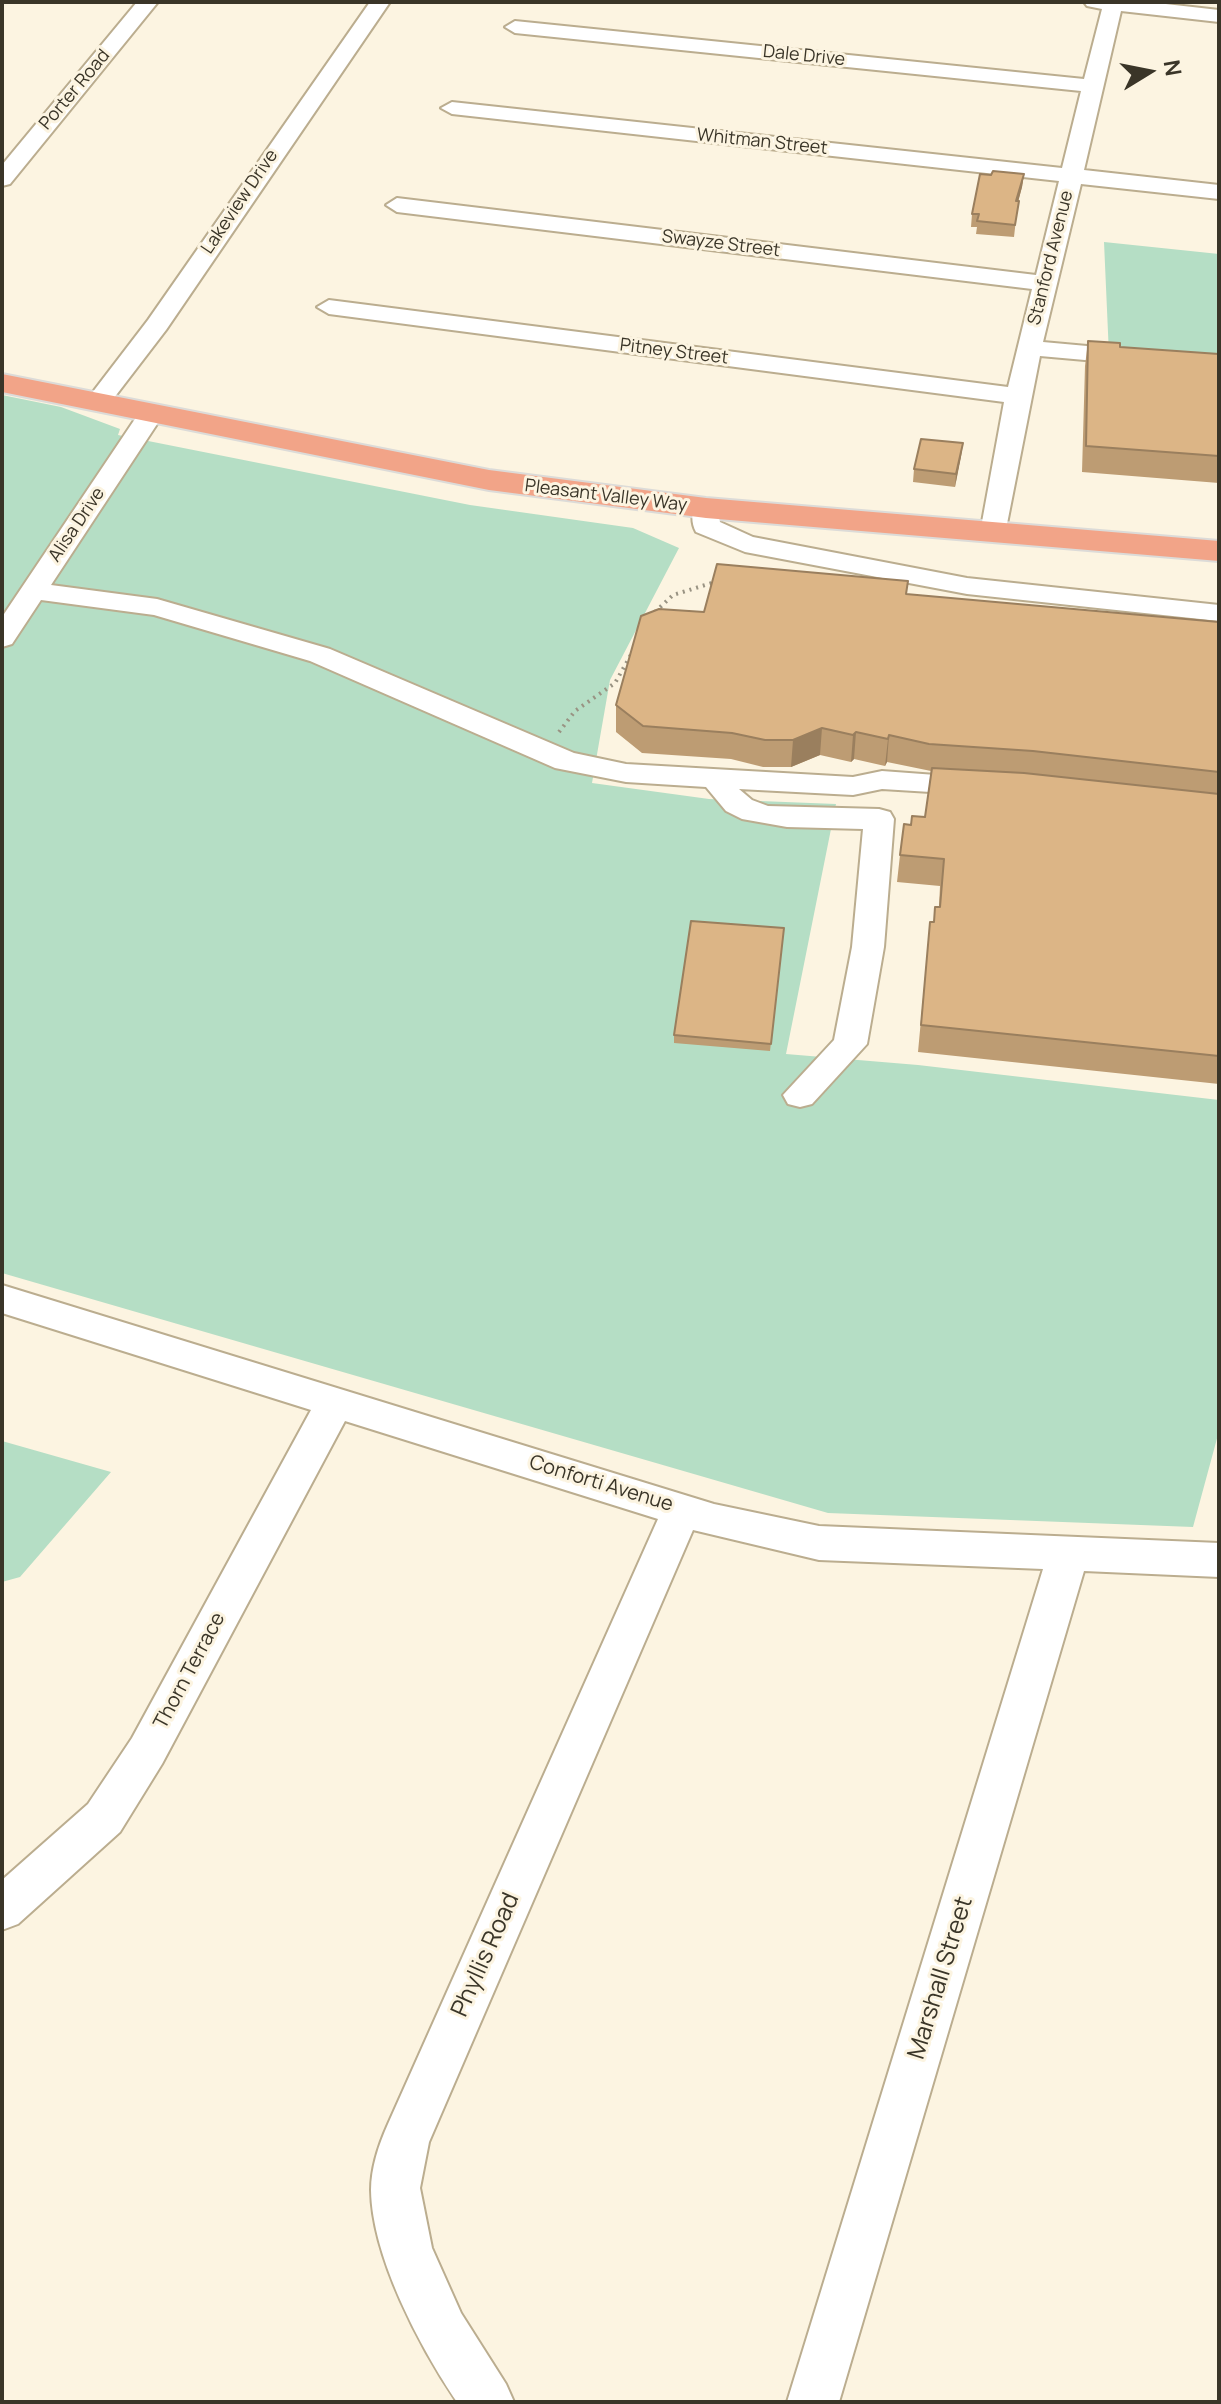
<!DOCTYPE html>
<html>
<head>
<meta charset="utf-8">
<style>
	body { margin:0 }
	#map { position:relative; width:1221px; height:2404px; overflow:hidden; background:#fcf4e1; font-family:Manrope,sans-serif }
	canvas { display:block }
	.frame { position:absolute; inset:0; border:4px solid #3a3528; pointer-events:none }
	.north { position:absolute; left:1109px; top:32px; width:80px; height:80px; -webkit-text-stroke:6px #fcf4e1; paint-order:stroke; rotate:80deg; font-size:22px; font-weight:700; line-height:32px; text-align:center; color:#3a3528 }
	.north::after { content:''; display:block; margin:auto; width:28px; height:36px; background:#3a3528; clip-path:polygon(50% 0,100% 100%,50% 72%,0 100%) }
</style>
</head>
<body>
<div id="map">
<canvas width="1221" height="2404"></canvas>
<div class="frame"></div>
<div class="north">N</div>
</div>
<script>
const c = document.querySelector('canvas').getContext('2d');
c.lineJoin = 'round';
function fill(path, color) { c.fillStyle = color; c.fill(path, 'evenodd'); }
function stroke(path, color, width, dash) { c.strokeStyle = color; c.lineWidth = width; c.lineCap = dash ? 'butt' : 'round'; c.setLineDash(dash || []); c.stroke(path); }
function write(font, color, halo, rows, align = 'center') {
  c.font = font + ' Manrope,sans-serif'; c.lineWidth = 6; c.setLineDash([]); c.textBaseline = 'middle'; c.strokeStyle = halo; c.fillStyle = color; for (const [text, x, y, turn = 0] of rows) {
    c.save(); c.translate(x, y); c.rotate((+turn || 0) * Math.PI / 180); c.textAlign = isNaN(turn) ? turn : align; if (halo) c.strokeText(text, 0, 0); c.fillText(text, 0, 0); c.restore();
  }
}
fill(new Path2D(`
	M1104 242 1219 254V371L1109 355Z
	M2 395 61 407 120 429 118 435 470 505 633 528 679 548 610 680 592 783 709 799 836 804 786 1054 918 1065 1219 1100V1431L1193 1527 828 1513 2 1273Z
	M2 1441 111 1472 20 1577 2 1582Z`), '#b5dec5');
const minor = new Path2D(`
	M137 2H158L10 184 2 186V165Z
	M370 2H390L166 330 107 407H89L85 402 89 397 148 320Z
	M1084 2H1148L1219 10V22L1121 11 1084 170 1219 185V199L1081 184 1043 342 1219 358V372L1040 356 1004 539H984L980 533 1004 402 329 314 317 307 329 300 1008 387 1032 289 397 212 386 205 397 198 1036 275 1059 181 452 114 441 108 452 102 1062 168 1081 91 515 33 505 27 515 21 1084 79 1102 9 1087 6Z
	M152 404 165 412 51 585 157 599 330 649 574 753 626 764 853 777 882 771 990 779 994 786 990 793 979 795 882 789 853 795 739 789 752 800 768 806 879 809 890 812 894 819 884 947 867 1044 812 1104 800 1107 788 1104 783 1095 834 1040 852 947 863 829 787 827 742 819 726 811 706 787 626 782 555 768 310 661 154 615 41 600 12 644 2 647V617L143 407Z
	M706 500 715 502 720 522 753 537 967 578 1219 605V621L967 594 745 552 696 532C691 523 691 511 697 502Z
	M2 1285 714 1504 819 1526 1219 1543V1577L1084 1571 839 2402H787L1043 1569 819 1560 693 1530 429 2142 420 2188 432 2248 461 2313 506 2384 514 2402H457C420 2347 372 2257 371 2190 371 2168 379 2144 388 2124L658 1519 345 1421 162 1764 120 1832 18 1924 2 1930V1880L88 1804 132 1738 311 1410 2 1313Z`);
const major = new Path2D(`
	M2 374 489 470 706 498 1219 541V561L706 518 489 490 2 392Z`);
stroke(minor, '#bbad8f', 4);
stroke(major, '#dcdbd8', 4);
stroke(new Path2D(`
	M655 612 673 595 715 582
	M559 732 575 711 615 683 632 653`), '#999383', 4, [2, 5]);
fill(minor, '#fff');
fill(major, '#f2a488');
fill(new Path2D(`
	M1024 174 1022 187 1018 201 1014 237 976 234 977 227H971L972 214 991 175Z
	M1088 341 1120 347 1219 354V483L1082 472 1085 366Z
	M963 443 955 487 913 482 914 469Z
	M907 594 1219 622V1084L918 1052 930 922H933L939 907 940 886 897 882 900 855 911 825 925 817 931 771 887 762 885 766 854 759 851 762 820 755 791 767H763L731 759 642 753 616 732V705L704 612Z
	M784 928 770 1051 674 1043V1035Z`), '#bd9c73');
fill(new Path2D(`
	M1024 174 1022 187 1015 214 1016 201Z
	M963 443 961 457 955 487 956 474Z
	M822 728 820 755 791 767 793 740Z
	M856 732 854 759 851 762 853 735Z
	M889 735 887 762 885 766 888 739Z`), '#9a7f5e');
const building = new Path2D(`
	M993 171 1024 174 1016 201H1019L1015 225 977 221 979 214H972L980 174 991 175Z
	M1088 341 1120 343V347L1219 354V456L1086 446Z
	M921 439 963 443 956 474 914 469Z
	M717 564 908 581 906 594 1219 622V772L1033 751 929 744 889 735 888 739 856 732 853 735 822 728 793 740H765L732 733 643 726 616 705 641 616 659 609 704 612Z
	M932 768 1024 773 1219 794V1056L921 1025 930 922H934L935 907H940L944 859 900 855 904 824 911 825 912 816 925 817Z
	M691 921 784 928 771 1044 674 1035Z`);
fill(building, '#dcb586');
stroke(building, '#9a7f5e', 2);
write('18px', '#3a3528', '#fcf4e1', [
	["Dale Drive",804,56,6],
	["Porter Road",75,90,-50],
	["Whitman Street",762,142,6],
	["Lakeview Drive",240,202,-56],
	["Swayze Street",721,244,7],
	["Stanford Avenue",1051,258,-76],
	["Pitney Street",674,352,7],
	["Pleasant Valley Way",606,496,7],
	["Alisa Drive",77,525,-56]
]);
write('20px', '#3a3528', '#fcf4e1', [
	["Conforti Avenue",601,1484,17],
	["Thorn Terrace",190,1671,-62]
]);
write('24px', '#3a3528', '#fcf4e1', [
	["Phyllis Road",486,1955,-66],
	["Marshall Street",941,1978,-73]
]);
</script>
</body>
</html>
